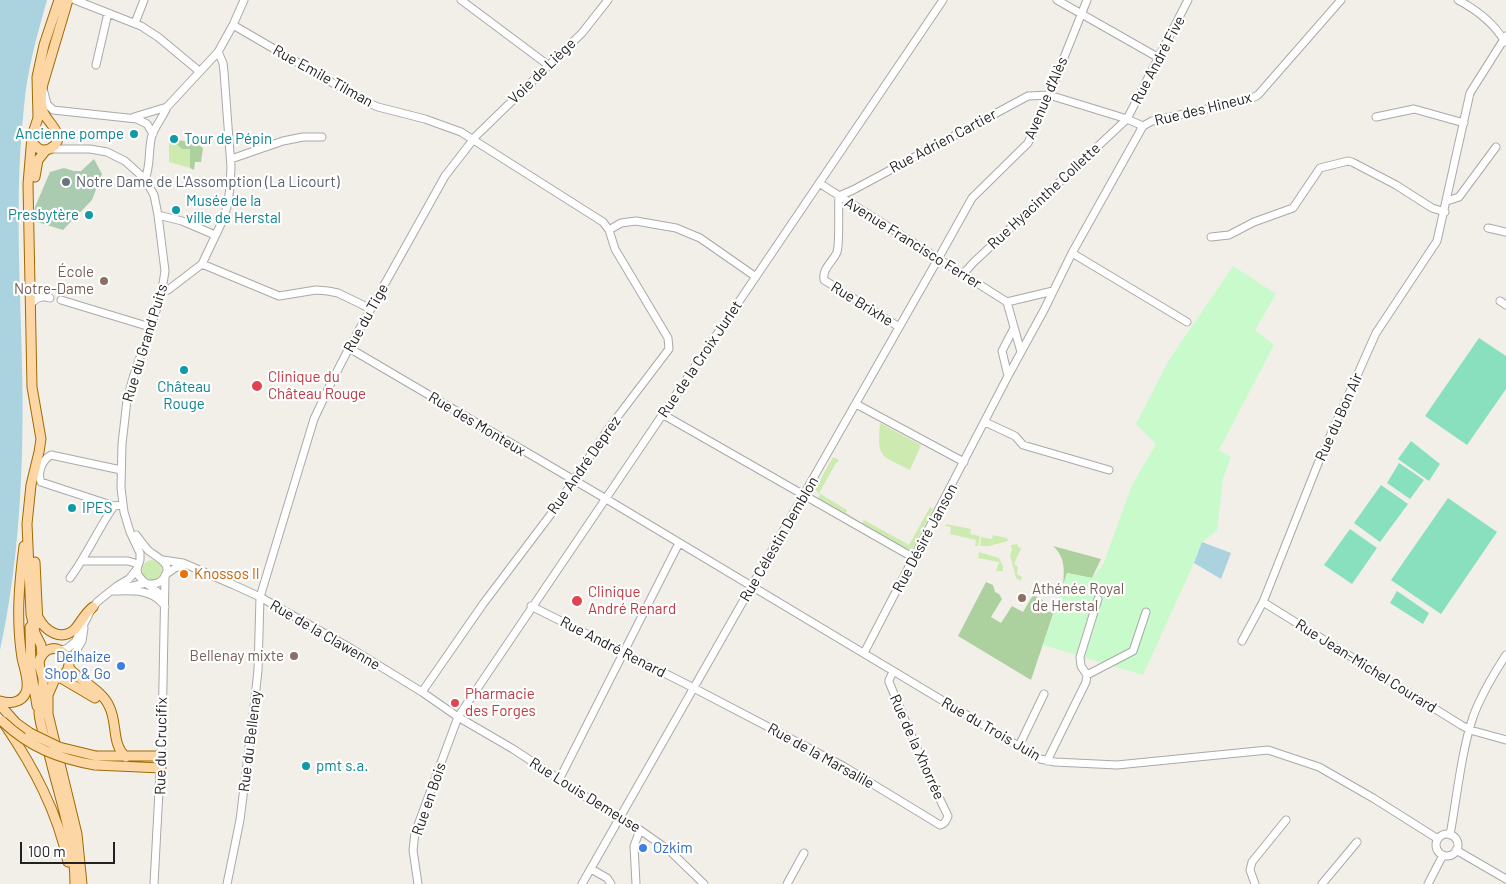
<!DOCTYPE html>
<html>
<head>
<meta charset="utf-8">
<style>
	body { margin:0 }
	#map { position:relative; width:1506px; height:884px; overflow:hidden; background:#f2efe9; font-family:Barlow,sans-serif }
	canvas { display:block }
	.scale { position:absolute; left:20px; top:842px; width:95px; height:22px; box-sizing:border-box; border:2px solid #222; border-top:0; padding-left:6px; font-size:15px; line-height:18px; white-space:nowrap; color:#222; -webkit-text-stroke:4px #fff; paint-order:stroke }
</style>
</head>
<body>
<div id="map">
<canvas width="1506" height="884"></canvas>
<div class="scale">100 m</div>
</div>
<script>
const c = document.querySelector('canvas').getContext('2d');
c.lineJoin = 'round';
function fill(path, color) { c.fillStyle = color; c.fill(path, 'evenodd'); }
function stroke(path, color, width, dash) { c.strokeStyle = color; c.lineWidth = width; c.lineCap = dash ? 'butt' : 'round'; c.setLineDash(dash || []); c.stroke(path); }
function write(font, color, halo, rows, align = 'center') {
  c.font = font + ' Barlow,sans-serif'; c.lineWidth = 4.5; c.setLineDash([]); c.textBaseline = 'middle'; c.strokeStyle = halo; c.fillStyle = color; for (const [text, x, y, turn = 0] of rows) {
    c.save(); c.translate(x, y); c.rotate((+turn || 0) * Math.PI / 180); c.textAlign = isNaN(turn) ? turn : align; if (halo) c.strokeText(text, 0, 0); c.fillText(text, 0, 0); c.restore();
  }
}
fill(new Path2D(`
	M169 143H175L182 149 190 148V168L169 162Z
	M880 423 921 445 910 470C880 455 877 458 880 423Z
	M833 457 839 460 837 463H836L819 493 847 510 846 513 862 523 864 520 909 545 930 507 933 509 913 548 907 550 818 499 820 495 815 489Z
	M946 524 971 529 970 534 980 536 978 546H975L976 540 950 534 951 527 945 526Z
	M993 535 1007 538 1008 541 989 546H980L981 537 992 539Z
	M1017 544 1018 547 1021 548 1014 564 1018 567 1017 574 1022 577 1021 581 1016 578 1010 555 1012 550 1011 545Z
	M979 552 999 558 1003 566V571H996L999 562 978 558Z
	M142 570a10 10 0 1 1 20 0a10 10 0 1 1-20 0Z`), '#cdebb0');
fill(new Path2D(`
	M178 140 196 143 203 148 201 162H195L194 170 190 168V149H182L175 143Z
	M1053 546 1101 559 1092 578 1067 573 1063 587C1064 571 1066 558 1053 546Z
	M986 582 993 585 995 592 999 594 1002 599 991 617 1001 623 1012 606 1023 612 1033 595 1044 601 1047 612 1054 611 1031 680 958 636Z`), '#add19e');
fill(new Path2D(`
	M94 159 102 174 92 200 63 230 34 221 35 207 50 172 64 168 74 171H81Z`), '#aacbaf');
fill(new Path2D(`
	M1233 266 1276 294 1255 330 1274 345 1219 450 1231 457 1223 479 1217 531 1202 542 1194 563 1143 675 1043 645 1067 573 1092 578 1103 565 1132 485 1156 444 1136 424 1169 360Z`), '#c8facc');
fill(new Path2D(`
	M1479 338 1506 356V389L1467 445 1425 416Z
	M1411 441 1440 464 1429 481 1398 459Z
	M1399 463 1424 480 1410 499 1387 483Z
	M1381 485 1408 504 1380 542 1354 523Z
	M1448 498 1497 532 1441 614 1391 580Z
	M1350 529 1377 548 1352 584 1324 565Z
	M1397 591 1429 613 1423 624 1390 603Z`), '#88e0be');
fill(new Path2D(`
	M0 0H47C37 35 27 71 24 107 11 223 26 339 22 455 20 520 14 586 0 650Z
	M1202 542 1231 553 1221 579 1194 563Z`), '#aad3df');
const minor = new Path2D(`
	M75 0 141 26 158 37 199 71
	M461 0 548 65
	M1057 0 1159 58
	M1458 0C1477 10 1494 23 1505 42
	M135 23 144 0
	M233 25 362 100 378 107 425 119 461 132 603 222 609 230 615 249 668 338 669 349 609 428 551 514 483 604 422 692
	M96 65 108 13
	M44 92 47 104 53 110 137 119 147 124 153 134
	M134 117 167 107
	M1376 117 1414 109 1464 123
	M1143 126 1152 121 1248 100 1258 95 1341 0
	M50 149H90L107 152 125 161 145 179 154 195 158 215 165 271 161 296 133 378 127 400 122 444 121 488 124 512 130 532 140 553V560L137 569 138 575 143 581 159 593 165 607
	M231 159 283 141 303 137H322
	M145 179C151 166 148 149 152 135 156 125 163 117 167 107L218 52 233 25 244 0
	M819 183 1007 302
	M1447 201 1459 197 1496 147
	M158 215 182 221 215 235
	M1488 228 1506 232
	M609 230 621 223 636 221 676 228 700 238 756 277
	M1211 237 1229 235 1254 222 1293 208 1320 168 1348 161 1352 162 1396 185 1432 208 1445 212
	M1072 253 1187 322
	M202 264 279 296 316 290 328 291 338 293 371 309
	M963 274 974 262 1127 119 1188 0
	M162 292 168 290 202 264 221 224 227 207 230 188 231 167 224 72 223 63 218 52
	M61 300 150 327
	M1500 301 1506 305
	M1007 302 1021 352
	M1007 302 1053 291
	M32 303C37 297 42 296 50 298
	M899 327 824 280C822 268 833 262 837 252 840 243 838 208 839 196L853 190 1028 96 1049 95 1127 119 1143 126
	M349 348 613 503 1040 759 1055 762 1117 765 1268 750 1319 767 1373 798 1438 839
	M1008 376 1002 351 1014 328
	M856 404 964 462
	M662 414 914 558
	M985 422 1015 436 1023 445 1109 470
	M121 470 51 455C42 460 37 473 41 482L50 485 114 506 122 505
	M136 535C141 541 144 546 149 551 158 558 175 565 163 579 159 584 154 584 148 584
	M163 560 183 563 234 585 260 597 352 649 422 692 458 717 513 749 609 812 640 830 670 851 704 884
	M82 561H128L138 564
	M165 575 175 568 185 565
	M70 578C87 555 98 529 114 506
	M124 588 146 583
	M111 591C129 591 150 588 162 603
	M1263 602 1461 725 1470 730 1506 740
	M531 606 686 684 843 766 940 825C945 824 946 821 948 816L928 775 889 682V680L893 672
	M1242 641 1263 602 1319 461 1376 333 1437 241 1470 93 1506 36
	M61 650 68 648 75 642 90 612 97 602 117 586 129 579 137 569
	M864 653 1008 376 1044 310 1072 253 1143 126
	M69 663 82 641 84 628
	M1087 675 1081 666 1080 657 1098 599
	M1019 746 1044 694
	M1047 761 1086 682 1087 675 1133 651 1146 612
	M559 780 679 543
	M1436 845a11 11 0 1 1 22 0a11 11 0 1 1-22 0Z
	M1450 835C1457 797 1461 753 1473 717 1481 695 1493 675 1506 655
	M1456 850 1506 879
	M591 869 607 878 611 884
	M154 884 162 735 165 577
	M227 884 240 820 254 707 258 670 260 597 314 419 330 385 349 348 445 176 476 136 582 33 608 0
	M418 884 413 850 415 833 458 717 943 0
	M582 884 938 259 972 198 1028 143 1049 95 1087 0
	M636 884 634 846 640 830
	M787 884 804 853
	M1255 884 1250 870 1252 862 1286 820
	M1322 884 1357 842
	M1428 884 1443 855`);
const major = new Path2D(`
	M32 141C35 146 38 150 44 150 48 150 52 148 55 145 65 133 46 122 43 111 40 102 41 93 43 84L68 0
	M35 177 38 160 46 150
	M35 562 38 624
	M38 617C45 631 61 642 75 629 81 622 85 613 93 607
	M30 627 31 670 37 706
	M42 655 41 645 35 633 31 614 27 524 31 485 39 452 41 439 32 387 28 184 32 136 38 118 37 77 44 45 59 0
	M69 668C80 681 102 690 109 706 118 723 111 744 126 757
	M42 674C53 683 66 679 69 665 69 652 53 642 43 654 35 663 42 670 43 679 44 690 39 701 39 713 40 726 46 741 49 754 59 796 75 840 75 884
	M61 678 95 698
	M55 679 48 695V714L77 834 82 884
	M0 701C10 704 22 703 26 692 30 682 24 668 22 658 16 620 19 584 24 546
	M0 705 16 723 30 733
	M5 725C34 768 57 811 68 862
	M96 756H161
	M95 765 161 768`);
stroke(minor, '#a9a9a9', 9);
stroke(major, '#a06b00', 11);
stroke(minor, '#fff', 7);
stroke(major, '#fcd6a4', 9);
const majorBridge = new Path2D(`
	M2 721C29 747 59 759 95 765
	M30 733 59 747 96 756`);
stroke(majorBridge, '#a06b00', 11, []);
stroke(majorBridge, '#fcd6a4', 9);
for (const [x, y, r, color] of [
	[134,134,5,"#0f9aa8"],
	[174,139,5,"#0f9aa8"],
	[66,182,5,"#6b7280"],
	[176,210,5,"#0f9aa8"],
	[89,215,5,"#0f9aa8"],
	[104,281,5,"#8d6e63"],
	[184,370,5,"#0f9aa8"],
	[257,386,6,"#e0444e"],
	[72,508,5,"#0f9aa8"],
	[184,574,5,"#e8710a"],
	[1022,598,5,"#8d6e63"],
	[577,601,6,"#e0444e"],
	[294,656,5,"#8d6e63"],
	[121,666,5,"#3f7fe0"],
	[455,703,5,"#e0444e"],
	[306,766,5,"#0f9aa8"],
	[643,848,5,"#3f7fe0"]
]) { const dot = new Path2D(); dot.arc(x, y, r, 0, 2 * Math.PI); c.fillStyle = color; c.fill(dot); stroke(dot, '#fff', 2); }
write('15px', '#222', '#fff', [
	["Rue André Five",1158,60,-62],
	["Voie de Liège",542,71,-44],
	["Rue Emile Tilman",323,76,29],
	["Avenue d'Alès",1046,98,-67],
	["Rue des Hineux",1203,109,-14],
	["Rue Adrien Cartier",943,141,-28],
	["Rue Hyacinthe Collette",1044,196,-43],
	["Avenue Francisco Ferrer",913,243,32],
	["Rue Brixhe",862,304,32],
	["Rue du Tige",366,318,-61],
	["Rue du Grand Puits",145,343,-73],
	["Rue de la Croix Jurlet",700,359,-56],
	["Rue du Bon Air",1339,417,-66],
	["Rue des Monteux",477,424,31],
	["Rue André Deprez",584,465,-55],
	["Rue Désiré Janson",925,538,-62],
	["Rue Célestin Demblon",779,539,-60],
	["Rue de la Clawenne",325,635,30],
	["Rue André Renard",613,647,27],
	["Rue Jean-Michel Courard",1366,666,32],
	["Rue du Trois Juin",991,729,30],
	["Rue du Bellenay",250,741,-83],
	["Rue du Crucifix",161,746,-89],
	["Rue de la Xhorrée",917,747,66],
	["Rue de la Marsalile",821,756,29],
	["Rue Louis Demeuse",585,795,32],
	["Rue en Bois",429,799,-71]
]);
write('15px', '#0d838f', '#fff', [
	["Ancienne pompe",124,134,"right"],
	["Tour de Pépin",184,139],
	["Musée de la",186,201],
	["ville de Herstal",186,218],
	["Presbytère",79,215,"right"],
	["Château",184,387,"center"],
	["Rouge",184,404,"center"],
	["IPES",82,508],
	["pmt s.a.",316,766]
], 'left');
write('15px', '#5b616d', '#fff', [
	["Notre Dame de L'Assomption (La Licourt)",76,182]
], 'left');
write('15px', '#785e54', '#fff', [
	["École",94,272],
	["Notre-Dame",94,289],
	["Athénée Royal",1032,589,"left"],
	["de Herstal",1032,606,"left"],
	["Bellenay mixte",284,656]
], 'right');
write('15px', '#be3a42', '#fff', [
	["Clinique du",268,377],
	["Château Rouge",268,394],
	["Clinique",588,592],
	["André Renard",588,609],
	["Pharmacie",465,694],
	["des Forges",465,711]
], 'left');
write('15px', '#c56008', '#fff', [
	["Knossos II",194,574]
], 'left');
write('15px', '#366cbe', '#fff', [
	["Delhaize",111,657],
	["Shop & Go",111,674],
	["Ozkim",653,848,"left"]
], 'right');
</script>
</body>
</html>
